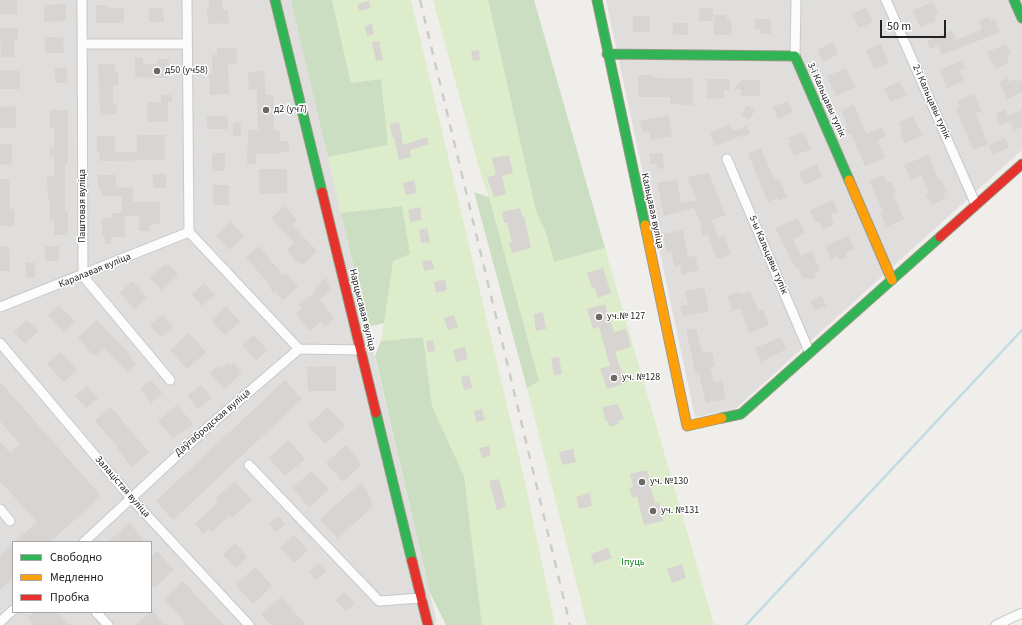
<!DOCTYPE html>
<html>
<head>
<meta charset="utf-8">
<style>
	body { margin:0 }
	#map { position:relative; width:1022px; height:625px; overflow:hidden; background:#f0eeeb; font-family:"Source Sans 3",sans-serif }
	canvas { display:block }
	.legend { position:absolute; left:12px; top:541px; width:140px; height:72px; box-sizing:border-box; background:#fff; border:1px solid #a7a7a7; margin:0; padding:5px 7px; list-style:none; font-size:12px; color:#222 }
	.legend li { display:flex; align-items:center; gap:8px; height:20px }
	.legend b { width:20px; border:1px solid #a7a7a7 }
	.scale { position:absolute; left:880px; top:20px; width:66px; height:18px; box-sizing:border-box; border:2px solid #222; border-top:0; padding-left:5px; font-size:12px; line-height:14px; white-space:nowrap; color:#222; -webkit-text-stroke:3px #fff; paint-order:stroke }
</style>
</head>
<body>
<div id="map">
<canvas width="1022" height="625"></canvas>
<ul class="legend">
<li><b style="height:5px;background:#30b455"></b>Свободно</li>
<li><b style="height:5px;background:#ff9f0a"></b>Медленно</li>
<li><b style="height:5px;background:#e5322d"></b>Пробка</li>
</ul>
<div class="scale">50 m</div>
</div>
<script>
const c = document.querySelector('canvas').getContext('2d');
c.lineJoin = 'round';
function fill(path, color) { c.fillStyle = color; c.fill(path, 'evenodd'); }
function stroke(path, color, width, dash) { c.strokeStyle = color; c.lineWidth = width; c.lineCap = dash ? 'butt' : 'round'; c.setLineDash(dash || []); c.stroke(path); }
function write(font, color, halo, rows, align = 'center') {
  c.font = font + ' "Source Sans 3",sans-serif'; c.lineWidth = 3; c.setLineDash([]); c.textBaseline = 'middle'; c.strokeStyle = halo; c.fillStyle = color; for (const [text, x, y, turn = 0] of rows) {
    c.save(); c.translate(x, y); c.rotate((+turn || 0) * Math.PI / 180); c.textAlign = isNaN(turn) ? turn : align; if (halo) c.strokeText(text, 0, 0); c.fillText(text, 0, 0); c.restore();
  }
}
fill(new Path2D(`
	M0 0H294L328 157 436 619 435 625H0ZM13 542H151V612H13Z
	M606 0H1022V150L735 409 695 417Z`), '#dfdedc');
fill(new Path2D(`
	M332 0H411L523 473 555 625H482L464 476 432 406 423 337 381 341 401 206 341 213 328 157 388 145 381 79 351 83Z
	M433 0H488L536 211 546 233 554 262 605 248 714 625H587L527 388 538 381 489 197 481 175Z`), '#ddeccb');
fill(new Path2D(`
	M291 0H332L351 83 381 79 388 145 328 157Z
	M488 0H534L605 248 554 262 546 233 536 211Z
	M474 192 489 197 539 381 527 388Z
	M402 206 410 254 393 261 384 323 368 327 341 213Z
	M423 337 432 406 464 476 482 625H446L430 593 375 356 381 341Z`), '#cbdec1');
stroke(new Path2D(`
	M746 625 1022 330`), '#bfdbe3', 2.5);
fill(new Path2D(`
	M0 0H17V14H0Z
	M209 0H222L223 10H228L229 23 208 24 207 6H209Z
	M369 1 371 8 359 11 357 4Z
	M933 2 938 14 934 15 936 21 920 27 913 10Z
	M66 4V21L44 22V5Z
	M96 5H106V7L124 9V23H96Z
	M149 8H163L164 22H149Z
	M699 8H713V21H699Z
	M866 8 873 22 859 28 852 14Z
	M714 15H727V20H731L732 35H714Z
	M633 16H650V32H633Z
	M988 17 990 21 995 19 1000 32 942 55 938 46 930 49 927 41 952 30 957 40 982 29 979 21Z
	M755 19H771V34H760V29H755Z
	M673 23H688V35H673Z
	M372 24 374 34 367 36 365 26Z
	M0 28H18V40H14V57H1Z
	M45 37H63L64 53H45Z
	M379 41 383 60 376 61 372 42Z
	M833 42 838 54 823 62 817 50Z
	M881 44 889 63 874 69 866 50Z
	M1006 44 1011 54 1007 56 1009 62 995 69 987 52Z
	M217 48H237V64L228 65 229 94 210 95 209 74H212V55H217Z
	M479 50 480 60 473 61 471 51Z
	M135 58H143V64H157V59H169V78L135 77Z
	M962 61 965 68 960 71 964 80 947 88 940 70Z
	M98 64H115V72H118V85H113V104H117V114L100 115Z
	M55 68H67V83H55Z
	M846 68 855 87 836 96 827 76Z
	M0 70 20 71V89H0Z
	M264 71 266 95H274V130H280V141H288L289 152H281V154H256L255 164H247L248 130H258L257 90H249L248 72Z
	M638 75H651V77L659 78H693V105L670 104V97H638Z
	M1008 78 1009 82 1016 79 1017 82 1022 79V92L1007 99 999 82Z
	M707 79H729L730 90H724V98L707 99Z
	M742 80H760V96H741V89H734Z
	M900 82 906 96 890 102 884 88Z
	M974 94 981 111 975 113 988 144 973 150 956 108 960 107 957 101Z
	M161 95H172V102H168V122H147V102H161Z
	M788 101 793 112 778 119 773 107Z
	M854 104 866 134 882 127 886 136 877 140 885 158 865 166 851 133 847 134 844 127 847 126 841 110Z
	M747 105 755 110 749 120 741 116Z
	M16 106V128H0V107Z
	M50 110H68V163H65V211H68V235H54V220H50V200H48L47 176H54V157H50V148H54V128H50Z
	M1005 110 1008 116 1022 110V127L1014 130 1010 121 1000 125 996 114Z
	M668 115 672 136 651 140 649 132 643 133 640 121Z
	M207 116H228V129H207Z
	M913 116 922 136 904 143 900 132 903 131 899 122Z
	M399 122 403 145 427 137 429 144 410 150 411 157 399 160 394 137 392 138 390 124Z
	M233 123H241V136H233Z
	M730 124 733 131 747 126 750 134 743 137 742 135 716 146 710 133Z
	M803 132 811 149 794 156 788 143 791 142 789 138Z
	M137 135H165V160L100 161 99 152H97V136H115V152H137Z
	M1005 138 1009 147 993 154 989 145Z
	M0 144H12V164L0 165Z
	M761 148 775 181 779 179 787 197 778 201 777 198 768 202 748 154Z
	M212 153H225V171H212Z
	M662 153 664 168 657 169 656 164H651L649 154Z
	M509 155 513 173 502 176 506 194 494 197 487 177 496 175 492 158Z
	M928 155 939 180H941L947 192 943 194 945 198 931 205 926 194 929 193 921 175 911 180 904 165Z
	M817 164 822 177 804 185 799 172Z
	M259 169H287V193L259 194Z
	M709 173 725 215 712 221 718 237 724 235 731 254 717 259 708 234 703 236 700 229 703 228 694 208 664 216 657 183 677 179 681 203 697 200 687 177Z
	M153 174H166V188H153Z
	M98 175H116V187L133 188V202H160V224L150 225V231H139V216H125V237H111V244H105L104 237H102V218H111V213H122V196H102L101 189H98Z
	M884 175 887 183 891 181 896 192 893 194 904 219 886 227 880 212 883 211 870 181Z
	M0 179H9L10 209H14V226H0Z
	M414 180 417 193 406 195 403 183Z
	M213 185H229V205H213Z
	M833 200 838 212 830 215 834 225 822 229 819 221 815 222 810 210Z
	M285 206 297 220 292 225 317 251 303 265 299 261 297 263 287 249 294 243 271 218Z
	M420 207 422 220 410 222 408 210Z
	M520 208 522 217 524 216 531 248 512 253 509 243 512 242 507 223H504L502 212Z
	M798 218 805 233 793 239 801 256 812 251 820 270 814 273 816 277 809 280 807 277 803 279 798 268 796 269 775 228Z
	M231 222 244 236 229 250 216 236Z
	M427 228 430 242 421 243 419 230Z
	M683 230 688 257 695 256 699 270 682 275 680 265 675 267 671 251 667 252 663 234Z
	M848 236 854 249 845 253 847 257 839 260 838 256 831 259 825 246Z
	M0 246H9L10 271H0Z
	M45 246H59V261H45Z
	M259 246 283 275 286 273 298 287 283 300 275 291 274 293 269 287 271 286 246 258Z
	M432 260 434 269 424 271 422 261Z
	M26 262 35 263V278H26Z
	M166 264 167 266 169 264 178 275 161 290 150 278Z
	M603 268 611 293 598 298 594 287 592 288 587 273Z
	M326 277 330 289 320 300 334 318 325 326 322 321 309 331 295 313 302 309 299 305 316 291 314 289Z
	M445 280 447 290 436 293 434 282Z
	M132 281 147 297 135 309 120 293Z
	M204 283 215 295 202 306 192 294Z
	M704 287 709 311 682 316 680 306 688 305 685 291Z
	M750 291 758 311 763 310 769 325 749 333 740 308 733 311 727 296 738 292 743 294Z
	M822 296 826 306 815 311 810 301Z
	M605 304 614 332 626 329 631 347 615 352 622 373 624 372 627 383 607 389 600 369 610 366 599 327 593 329 587 309Z
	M59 305 75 322 64 332 48 315Z
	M226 306 240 322 225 335 211 320Z
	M543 312 546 329 536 331 534 314Z
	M163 315 173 327 161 337 150 325Z
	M454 315 458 327 448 330 444 318Z
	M27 320 38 331 25 344 14 332Z
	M97 320 132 357 130 358 136 365 128 372 104 348 94 356 78 338Z
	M696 328 702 352 705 351 706 353 712 352 715 366 710 367 714 382 722 381 726 399 706 403 699 374 696 375 686 330Z
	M189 333 206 352 187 369 170 350Z
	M254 335 267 350 256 361 242 345Z
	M781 337 786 349 761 362 755 348Z
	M433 340 435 351 428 352 426 341Z
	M465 347 468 359 456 362 453 350Z
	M60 352 77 370 64 382 47 364Z
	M559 357 562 374 554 375 551 358Z
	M228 363 230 366 233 363 242 373 224 389 210 373 218 366 220 369Z
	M336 366V391H308L307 367Z
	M469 375 472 388 464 390 461 377Z
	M151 380 162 393 151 403 140 389Z
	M285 380 302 399 173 520 156 501Z
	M0 382 101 496 50 542H14L37 522 0 481V442L10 453 20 444 0 421Z
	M201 385 212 398 198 409 187 396Z
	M87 386 98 398 86 408 75 396Z
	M618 404 624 419 618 421 619 424 610 427 608 421 606 422 602 407Z
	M177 405 193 424 173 438 158 421Z
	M111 407 149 453 132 467 116 448 118 447 95 421Z
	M328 407 345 426 325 444 308 425Z
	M482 409 485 420 476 422 474 411Z
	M288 440 305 459 285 476 269 458Z
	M346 445 362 464 343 482 326 463Z
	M489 446 491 455 482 458 479 448Z
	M573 449 576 462 562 465 559 452Z
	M647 470 649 477 651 476 654 487 651 488 655 503 659 502 660 507 664 506 666 515 662 516 663 521 644 525 637 496 632 498 629 488 633 487 630 474Z
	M312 471 329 490 309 507 292 488Z
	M499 479 506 507 497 510 489 481Z
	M235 481 252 500 232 518 230 515 212 532 208 529 203 534 195 524 218 502 215 499Z
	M361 483 368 492 373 507 337 538 320 519Z
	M590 493 592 506 579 509 576 497Z
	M278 516 285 524 276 532 269 524Z
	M129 523 146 542H108Z
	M294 535 308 550 294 563 280 548Z
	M235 543 247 557 236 568 223 555Z
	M13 544V578L0 590V556Z
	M608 548 612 558 594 564 591 554Z
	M157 551 174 570 154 588 151 584V557Z
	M318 563 326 571 316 580 309 572Z
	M682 564 686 578 672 583 667 569Z
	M255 567 272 586 253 604 236 585Z
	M183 581 208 609 224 625H187L164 599Z
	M344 592 355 603 346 611 335 600Z
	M281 597 288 605 306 625H271L261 614Z
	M152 610 165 625H135L151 612Z
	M35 612H57L69 625H33L27 618Z`), '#d7d4d2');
const street = new Path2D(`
	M82 0 83 276 170 380
	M187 0 189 232 299 349
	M886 0 976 205
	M82 44H187
	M795 56 796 0
	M727 159 809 351
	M0 307 189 232
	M0 343 131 498 249 625
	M249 465 379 601 422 598
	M0 509 10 521
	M84 542 209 426 299 349 361 350
	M96 612 108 625
	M0 622 13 610
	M996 625 1022 613`);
const fast = new Path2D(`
	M275 0 322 192
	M597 0 645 225
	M1014 0 1022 18
	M607 54 795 56 849 180
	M376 413 412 561
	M722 418 741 414 940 237`);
const slow = new Path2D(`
	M849 180 892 280
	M645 225 687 426 722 418`);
const jam = new Path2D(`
	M322 192 376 413
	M940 237 1022 164
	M412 561 428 625`);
stroke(street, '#c9c8c7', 11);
stroke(fast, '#999a82', 11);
stroke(slow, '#999a82', 11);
stroke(jam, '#999a82', 11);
stroke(street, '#fdfcfc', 9);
stroke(fast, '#30b455', 9);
stroke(slow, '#ff9f0a', 9);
stroke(jam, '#e5322d', 9);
stroke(new Path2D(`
	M420 0 570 625`), '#ccc', 2.5, [8, 8]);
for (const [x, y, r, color] of [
	[157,71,4,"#6a6968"],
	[266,110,4,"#6a6968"],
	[599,317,4,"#6a6968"],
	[614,378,4,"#6a6968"],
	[642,482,4,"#6a6968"],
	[653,511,4,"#6a6968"]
]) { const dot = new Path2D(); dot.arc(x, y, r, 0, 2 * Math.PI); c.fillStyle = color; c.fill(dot); stroke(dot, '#fff', 1.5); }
write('10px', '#222', '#fff', [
	["д50 (уч58)",165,71],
	["д2 (уч7)",274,110],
	["уч.№ 127",607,317],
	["уч. №128",622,378],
	["уч. №130",650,482],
	["уч. №131",661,511]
], 'left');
write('10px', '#222', '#fff', [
	["3-і Кальцавы тупік",826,100,66],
	["2-і Кальцавы тупік",931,102,66],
	["Паштовая вуліца",83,206,-90],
	["Кальцавая вуліца",652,211,78],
	["5-ы Кальцавы тупік",768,255,67],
	["Каралавая вуліца",95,271,-22],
	["Нарцысавая вуліца",362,310,76],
	["Даўгабродская вуліца",213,423,-41],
	["Залацістая вуліца",122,487,49]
]);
write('10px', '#0c8416', '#fff', [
	["Іпуць",633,563]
]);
</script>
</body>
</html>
